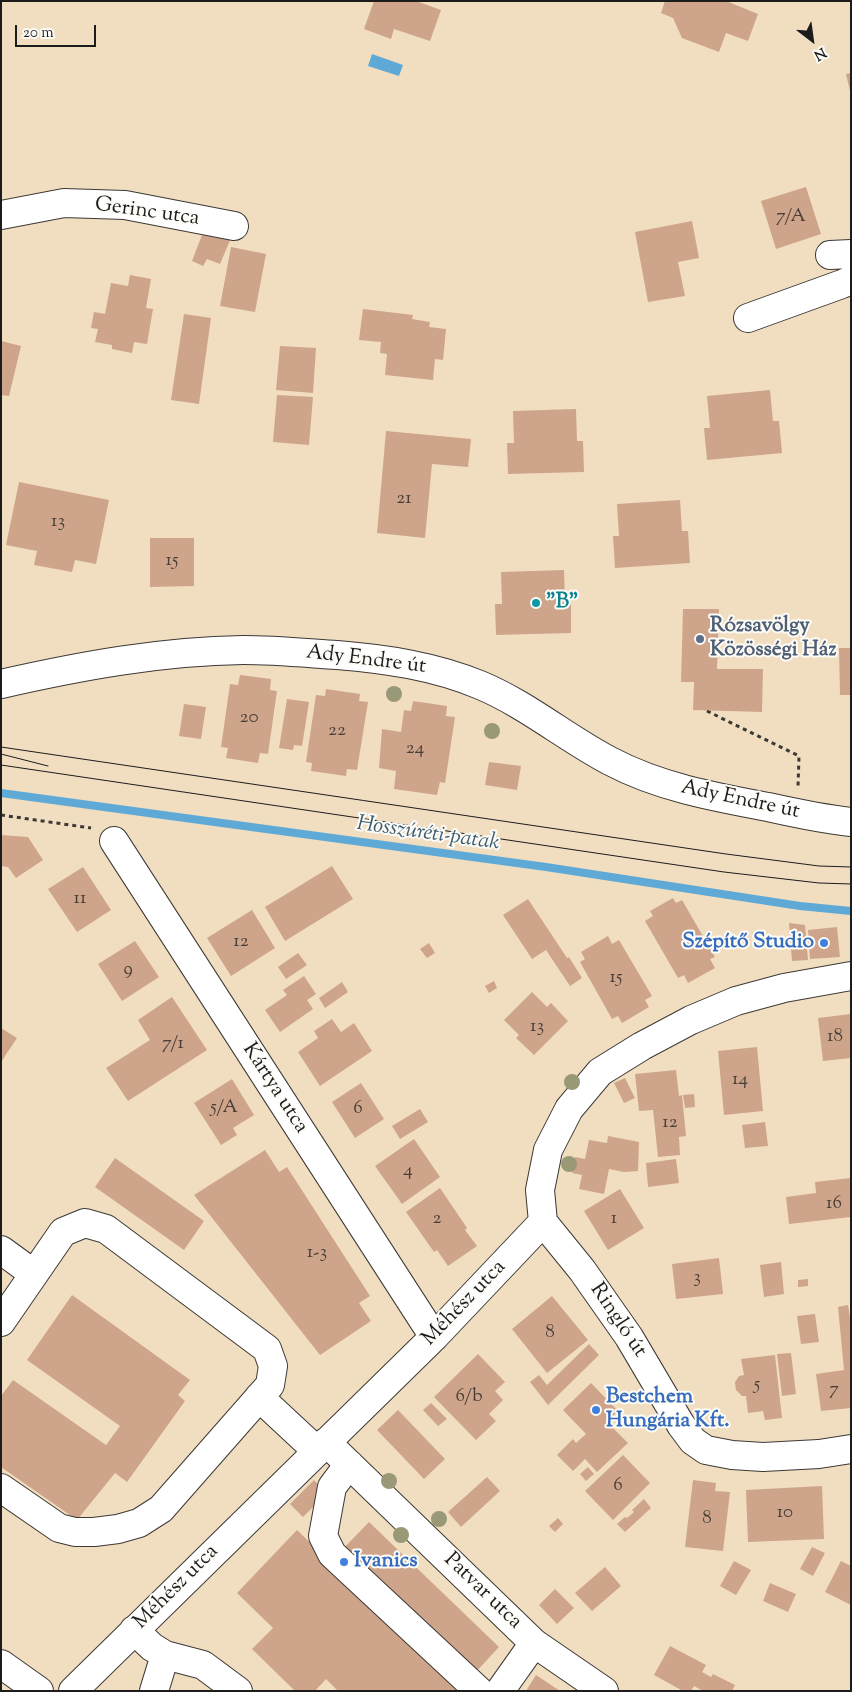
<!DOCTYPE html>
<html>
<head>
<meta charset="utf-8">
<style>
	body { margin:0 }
	#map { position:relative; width:852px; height:1692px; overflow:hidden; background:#f1dec0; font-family:"Sorts Mill Goudy",serif }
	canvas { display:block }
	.frame { position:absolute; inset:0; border:2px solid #1c1c1c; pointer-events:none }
	.north { position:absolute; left:787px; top:15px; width:50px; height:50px; -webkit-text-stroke:4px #fdfcf7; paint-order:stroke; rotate:150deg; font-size:14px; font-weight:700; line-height:20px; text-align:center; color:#1c1c1c }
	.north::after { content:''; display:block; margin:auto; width:18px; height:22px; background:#1c1c1c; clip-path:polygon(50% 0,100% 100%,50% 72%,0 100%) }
	.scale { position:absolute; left:15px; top:25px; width:81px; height:22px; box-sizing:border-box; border:2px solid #1c1c1c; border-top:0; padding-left:6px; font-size:15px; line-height:18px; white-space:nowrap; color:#1c1c1c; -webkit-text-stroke:4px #fdfcf7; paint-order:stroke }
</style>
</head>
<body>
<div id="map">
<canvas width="852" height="1692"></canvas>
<div class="frame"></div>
<div class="north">N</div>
<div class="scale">20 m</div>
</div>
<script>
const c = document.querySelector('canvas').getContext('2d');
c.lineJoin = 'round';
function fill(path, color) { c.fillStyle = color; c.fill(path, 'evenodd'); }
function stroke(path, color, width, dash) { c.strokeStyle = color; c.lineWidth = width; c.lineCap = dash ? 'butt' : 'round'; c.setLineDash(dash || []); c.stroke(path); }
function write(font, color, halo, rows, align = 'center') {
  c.font = font + ' "Sorts Mill Goudy",serif'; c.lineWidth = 4; c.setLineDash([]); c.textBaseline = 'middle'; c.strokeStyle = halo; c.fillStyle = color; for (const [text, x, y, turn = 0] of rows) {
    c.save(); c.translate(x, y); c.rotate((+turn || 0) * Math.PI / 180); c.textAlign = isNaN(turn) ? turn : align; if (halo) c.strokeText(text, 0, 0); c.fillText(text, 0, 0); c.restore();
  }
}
fill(new Path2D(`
	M372 54 403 65 399 76 368 66Z`), '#5fa9d7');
stroke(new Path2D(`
	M1 793 546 867 800 906 851 911`), '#5fa9d7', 8);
fill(new Path2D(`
	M374 1H416L441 10 430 41 394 29 391 39 364 29Z
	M665 1H726L758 14 748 41 726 33 719 52 682 38 673 18 661 13Z
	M851 73V91H850L846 74Z
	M806 187 821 234 776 249 761 201Z
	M692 221 699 258 678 262 685 296 648 302 635 232Z
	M205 227 231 238 220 264 207 259 203 266 192 261Z
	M231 247 266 254 255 312 220 306Z
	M130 275 151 279 146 308 153 309 147 344 134 342 132 353 112 349V345L95 342 98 329 91 328 94 312 105 314 111 283 128 286Z
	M363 309 413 315 412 319 430 322 429 327 446 329 443 360 435 359 433 380 385 375 387 354 380 353 381 342 359 340Z
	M184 314 211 318 199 404 171 400Z
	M1 341 21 346 9 396 1 395Z
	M280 346 316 348 313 393 276 390Z
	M770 390 773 421H779L782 453 707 460 704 428H710L707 396Z
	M277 395 313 397 309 445 273 442Z
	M576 409 577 441H583L584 472 508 474 507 443H514L513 411Z
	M386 431 471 439 468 467 432 464 425 538 377 533Z
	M19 482 109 500 96 564 75 560 72 572 34 565 37 551 6 545Z
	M680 500 682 531H688L690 563 615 568 613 536H619L617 504Z
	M150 538H194V586L150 587Z
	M564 570 565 602 571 601V633L496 635 495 604H502L501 572Z
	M683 609H719L717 669H763L762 712 693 710 694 682H681Z
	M839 648H851V695H840Z
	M240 675 271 679 270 690 277 691 268 754 260 753 258 763 226 758 228 748 221 747 230 684 238 685Z
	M326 689 360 694 359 701 368 702 357 770 347 769 346 776 311 771 312 763 306 762 316 695 325 696Z
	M287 699 309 702 302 746 294 745 293 750 279 748Z
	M413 701 447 706 446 716 455 717 445 783 440 782 437 795 394 789 396 771 379 768 382 729 401 732 404 710 411 711Z
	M184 704 206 707 201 739 179 736Z
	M489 762 521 766 517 790 485 785Z
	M1 835 28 837 43 860 16 878 8 867 1 866Z
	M332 866 353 899 285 941 265 907Z
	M83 867 111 910 77 932 48 889Z
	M673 898 676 903 682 900 715 957 710 959 715 968 688 983 684 975 678 978 645 921 653 916 650 911Z
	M528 899 567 958 569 957 582 978 570 986 546 950 532 959 503 915Z
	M252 910 275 948 231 976 207 938Z
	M789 923 805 925 808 960 792 961Z
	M837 927 840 957 810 959 808 930Z
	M608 936 612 944 619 940 652 996 645 1000 649 1007 622 1023 618 1016 612 1019 580 962 585 959 581 952Z
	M135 941 159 977 122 1001 98 964Z
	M429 943 435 953 427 958 420 949Z
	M298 953 307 965 286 979 278 967Z
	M304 976 316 994 307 1000 313 1009 280 1032 265 1010 287 995 283 990Z
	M494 981 497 988 489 993 485 986Z
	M342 982 348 992 325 1008 319 998Z
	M532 992 547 1007 551 1003 568 1021 534 1055 516 1038 519 1035 504 1020Z
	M172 997 207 1050 128 1101 106 1068 150 1040 138 1020Z
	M851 1014V1058L823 1061 818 1018Z
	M332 1019 341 1032 354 1023 372 1051 320 1086 298 1052 318 1038 314 1031Z
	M1 1028 17 1038 1 1062Z
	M757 1047 763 1111 724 1115 718 1051Z
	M676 1070 679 1096 682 1095 686 1136 679 1137 680 1155 658 1157 653 1110 639 1111 635 1074Z
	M625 1078 635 1098 624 1103 614 1083Z
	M232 1079 254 1115 233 1128 237 1135 221 1145 194 1103Z
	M361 1083 384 1119 355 1138 332 1102Z
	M694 1094 695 1107 685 1108 683 1095Z
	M420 1109 428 1122 400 1139 392 1126Z
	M765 1122 768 1146 745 1148 742 1125Z
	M608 1136 639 1142 638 1171 624 1172 609 1169 604 1194 579 1189 582 1175 572 1173 575 1157 585 1159 589 1140 607 1143Z
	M414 1139 440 1177 402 1204 375 1166Z
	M265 1150 279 1172 287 1167 370 1296 359 1303 371 1321 320 1355 194 1195Z
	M115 1158 204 1221 184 1250 95 1187Z
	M676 1159 679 1183 648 1187 646 1163Z
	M851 1178V1217L789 1224 786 1197 816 1193 815 1182Z
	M440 1188 467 1228 465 1230 477 1246 448 1266 437 1250 434 1252 406 1212Z
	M620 1189 644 1228 608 1250 584 1211Z
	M719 1258 723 1294 676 1299 672 1264Z
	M781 1262 784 1294 764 1297 760 1265Z
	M808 1279V1286L798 1287V1280Z
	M72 1295 190 1380 178 1395 185 1401 127 1482 115 1473 77 1520 1 1467V1396L13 1380 106 1445 120 1426 27 1360Z
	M552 1296 588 1340 547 1373 512 1329Z
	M848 1305 851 1323V1408L821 1411 816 1374 844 1370 838 1307Z
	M815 1314 819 1342 801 1344 797 1316Z
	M589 1344 599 1355 548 1405 530 1382 539 1375 547 1385Z
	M791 1353 796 1394 782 1396 777 1354Z
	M478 1354 505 1382 495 1391 503 1400 489 1414 496 1421 476 1440 434 1397Z
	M775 1355 782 1418 765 1420 763 1411 748 1413 746 1396H742L736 1390 735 1382 739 1376 744 1375 741 1359Z
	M591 1383 618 1411 607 1422 628 1443 597 1472 585 1459 573 1471 557 1455 573 1439 576 1443 586 1434 563 1410Z
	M431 1403 447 1419 438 1426 423 1410Z
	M398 1410 445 1459 424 1479 377 1430Z
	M623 1455 650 1483 613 1520 585 1491Z
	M588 1467 594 1474 586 1481 580 1474Z
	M487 1477 500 1491 461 1527 448 1512Z
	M314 1480 327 1493 303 1517 290 1504Z
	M693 1480 716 1483 715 1491 730 1492 723 1551 685 1547Z
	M822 1486 824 1539 748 1542 746 1490Z
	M644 1499 651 1508 625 1532 617 1524 625 1517 627 1518 634 1512 632 1510Z
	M558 1518 563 1524 555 1532 549 1526Z
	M369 1522 499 1647 473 1675 339 1553Z
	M297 1530 464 1691H338L326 1679 315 1691H295L252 1649 273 1628 237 1593Z
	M812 1547 825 1553 813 1576 800 1569Z
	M734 1561 751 1570 736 1595 720 1586Z
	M841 1561 851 1566V1605L825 1592Z
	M605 1567 621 1586 592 1611 575 1593Z
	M770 1583 796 1594 788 1612 763 1601Z
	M555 1589 574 1608 557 1624 539 1605Z
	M670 1646 706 1665 702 1672 711 1677 713 1674 735 1685 732 1691H703L694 1686 691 1691H683L654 1675Z
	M536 1675 560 1691H526Z`), '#cea58a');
const minor = new Path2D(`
	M1 215 64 203 125 205 234 226
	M830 255 851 254
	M748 318 842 284 851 280
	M1 684C80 666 162 651 243 650 274 650 306 653 337 655 386 659 434 666 480 685 526 704 566 738 610 761 659 787 714 797 768 807 795 813 823 819 851 822
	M114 841 434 1337
	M543 1222 582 1270 629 1337 681 1425 693 1441 706 1450 732 1455 763 1457 819 1454 851 1449
	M1 1250 34 1274
	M1 1322 63 1232 85 1223 106 1229 267 1349 273 1366 270 1385 161 1509 139 1523 118 1529 94 1532H75L59 1528 1 1488
	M259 1397 317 1451
	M326 1442 534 1643 604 1691
	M349 1464 332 1487 323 1536 332 1554 479 1691
	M134 1630 152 1647 165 1655 203 1665 238 1691
	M1 1664 39 1691
	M73 1691 434 1337 543 1222 540 1190 548 1150 569 1109 600 1072 642 1046 691 1020 736 1001 784 988 851 976
	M154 1691 165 1655
	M500 1691 534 1643`);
stroke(minor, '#3c3935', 30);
stroke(new Path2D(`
	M707 711 799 756 798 787
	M1 815 91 828`), '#3c3935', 3, [4, 4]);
stroke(minor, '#fff', 28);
stroke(new Path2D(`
	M1 747 726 854 819 866 851 867
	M1 754 48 766
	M1 765 724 872 819 883 851 884`), '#1c1c1c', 1);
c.fillStyle = '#9a9977';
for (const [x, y] of [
	[394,694],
	[492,731],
	[572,1082],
	[569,1164],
	[389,1481],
	[439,1519],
	[401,1535]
]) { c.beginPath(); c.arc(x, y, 8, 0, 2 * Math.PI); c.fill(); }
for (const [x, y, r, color] of [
	[536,603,5,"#0f9aa8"],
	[700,639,5,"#5c6f8a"],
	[824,943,5,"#3f7fe0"],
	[596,1410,5,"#3f7fe0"],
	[344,1562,5,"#3f7fe0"]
]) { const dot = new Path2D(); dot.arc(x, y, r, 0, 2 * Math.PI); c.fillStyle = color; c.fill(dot); stroke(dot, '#fdfcf7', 2); }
write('19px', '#483e38', null, [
	["7/A",791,218],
	["21",404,500],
	["13",58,523],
	["15",172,562],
	["20",249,719],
	["22",337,732],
	["24",415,750],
	["11",80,900],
	["12",241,943],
	["9",128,971],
	["15",616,979],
	["13",537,1028],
	["18",835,1038],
	["7/1",173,1045],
	["14",740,1081],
	["5/A",224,1109],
	["6",358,1110],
	["12",670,1124],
	["4",408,1172],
	["16",834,1205],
	["2",437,1220],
	["1",614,1220],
	["1-3",317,1254],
	["3",697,1279],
	["8",550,1334],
	["5",757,1386],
	["7",834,1391],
	["6/b",469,1398],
	["6",618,1487],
	["10",785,1514],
	["8",707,1520]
]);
write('21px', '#1c1c1c', '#fdfcf7', [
	["Gerinc utca",147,213,8],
	["Ady Endre út",366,661,7],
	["Ady Endre út",740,801,12],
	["Kártya utca",274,1089,57],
	["Méhész utca",465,1304,-46],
	["Ringló út",617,1321,56],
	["Méhész utca",177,1588,-45],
	["Patvar utca",482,1592,44]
]);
write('bold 21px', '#0d838f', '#fdfcf7', [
	["\"B\"",546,603]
], 'left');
write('bold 21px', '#4e5e75', '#fdfcf7', [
	["Rózsavölgy",710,627],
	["Közösségi Ház",710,651]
], 'left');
write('bold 21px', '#366cbe', '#fdfcf7', [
	["Szépítő Studio",814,943,"right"],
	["Bestchem",606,1398],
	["Hungária Kft.",606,1422],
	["Ivanics",354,1562]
], 'left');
write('italic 22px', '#3a5b70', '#fdfcf7', [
	["Hosszúréti-patak",428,835,8]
]);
</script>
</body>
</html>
